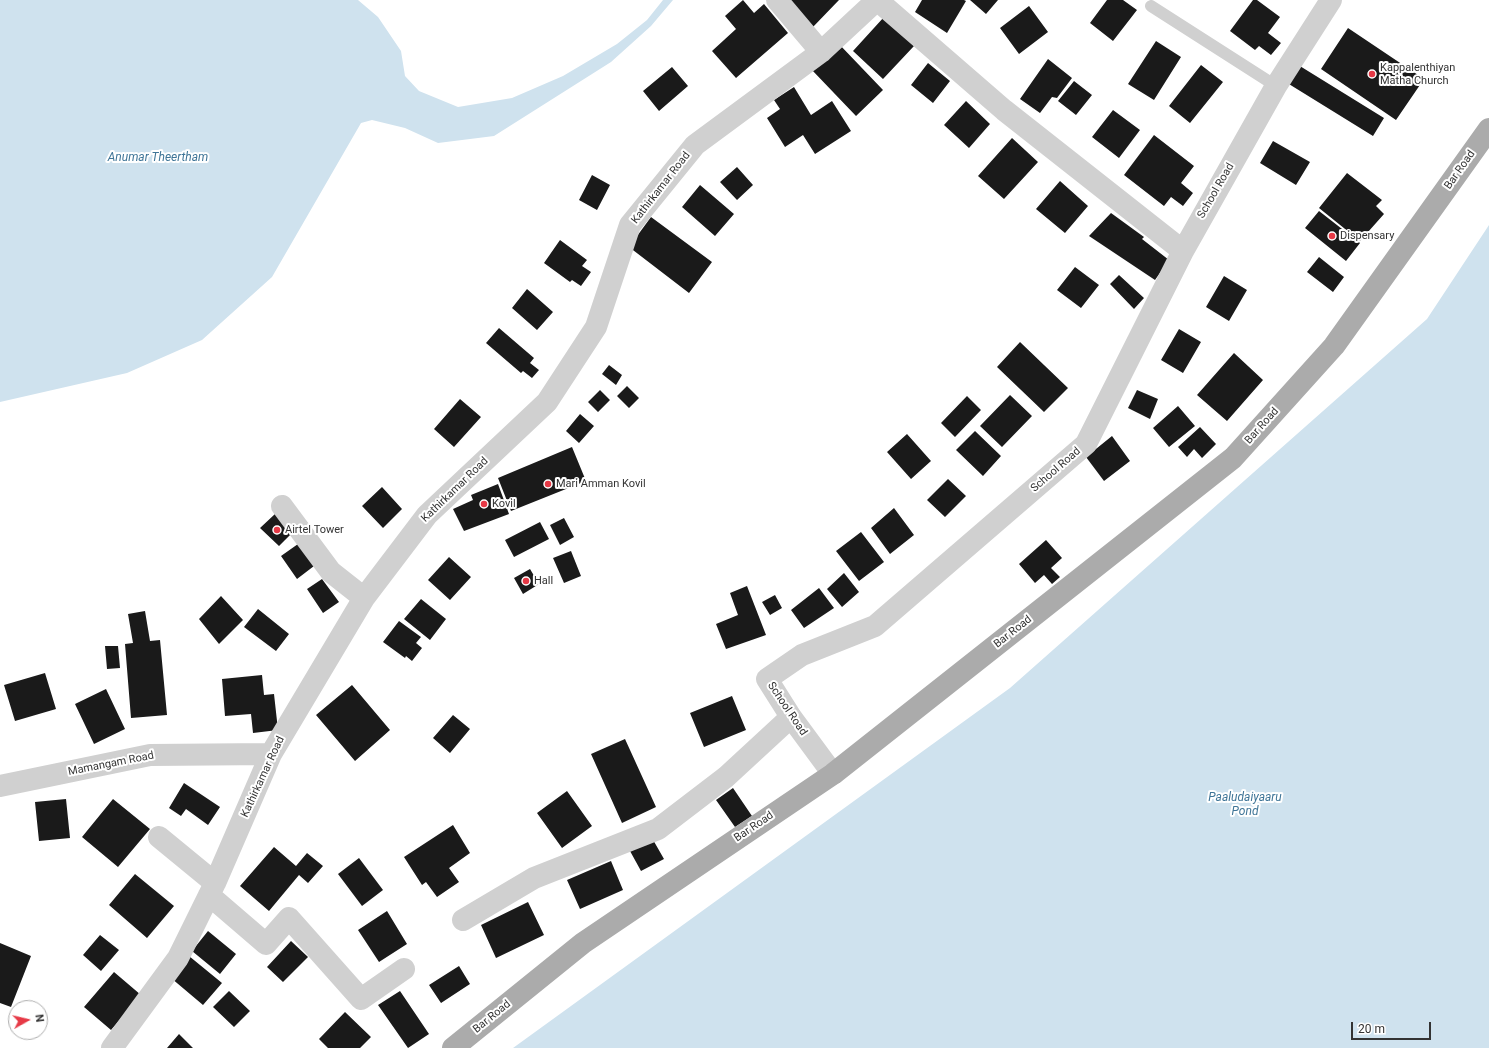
<!DOCTYPE html>
<html>
<head>
<meta charset="utf-8">
<style>
	body { margin:0 }
	#map { position:relative; width:1489px; height:1048px; overflow:hidden; background:#fff; font-family:Roboto,sans-serif }
	canvas { display:block }
	.north { position:absolute; left:8px; top:1000px; width:40px; height:40px; box-sizing:border-box; background:#fff; border:1px solid #adadad; border-radius:50%; rotate:82deg; font-size:11px; font-weight:700; line-height:16px; text-align:center; color:#333 }
	.north::after { content:''; display:block; margin:auto; width:14px; height:18px; background:#e63946; clip-path:polygon(50% 0,100% 100%,50% 72%,0 100%) }
	.scale { position:absolute; left:1351px; top:1022px; width:80px; height:18px; box-sizing:border-box; border:2px solid #333; border-top:0; padding-left:5px; font-size:12px; line-height:14px; white-space:nowrap; color:#333; -webkit-text-stroke:3px #fff; paint-order:stroke }
</style>
</head>
<body>
<div id="map">
<canvas width="1489" height="1048"></canvas>
<div class="north">N</div>
<div class="scale">20 m</div>
</div>
<script>
const c = document.querySelector('canvas').getContext('2d');
c.lineJoin = 'round';
function fill(path, color) { c.fillStyle = color; c.fill(path, 'evenodd'); }
function stroke(path, color, width, dash) { c.strokeStyle = color; c.lineWidth = width; c.lineCap = dash ? 'butt' : 'round'; c.setLineDash(dash || []); c.stroke(path); }
function write(font, color, halo, rows, align = 'center') {
  c.font = font + ' Roboto,sans-serif'; c.lineWidth = 4; c.setLineDash([]); c.textBaseline = 'middle'; c.strokeStyle = halo; c.fillStyle = color; for (const [text, x, y, turn = 0] of rows) {
    c.save(); c.translate(x, y); c.rotate((+turn || 0) * Math.PI / 180); c.textAlign = isNaN(turn) ? turn : align; if (halo) c.strokeText(text, 0, 0); c.fillText(text, 0, 0); c.restore();
  }
}
fill(new Path2D(`
	M0 0H358L378 17 401 51 405 76 419 91 458 107 512 98 563 76 617 44 647 20 663 0H673L651 26 611 62 494 136 438 143 405 128 372 120 361 123 272 277 202 340 127 373 0 402Z
	M1489 225V1048H513L1010 688 1427 319Z`), '#cfe2ee');
fill(new Path2D(`
	M743 0 754 13 764 4 788 33 736 78 712 51 736 29 725 16Z
	M782 0H839L812 28Z
	M922 0H964L966 1 947 33 915 12Z
	M970 0H998L986 14Z
	M1107 0H1123L1137 10 1113 41 1090 23Z
	M1253 0H1257L1280 17 1268 33 1281 43 1271 55 1259 46 1255 50 1230 31Z
	M1029 6 1048 32 1019 54 1000 28Z
	M884 17 914 46 883 79 853 51Z
	M1348 28 1424 79 1396 120 1321 69Z
	M1156 41 1181 57 1154 100 1128 84Z
	M838 43 883 90 856 116 811 69Z
	M1048 59 1072 78 1057 98 1052 97 1040 113 1020 99Z
	M928 63 950 81 933 103 911 85Z
	M1295 63 1384 118 1373 136 1284 81Z
	M1201 65 1223 82 1190 123 1169 106Z
	M672 67 688 86 659 111 643 91Z
	M1074 81 1092 95 1076 115 1058 101Z
	M794 87 811 115 832 101 851 131 815 154 803 135 785 147 767 118 780 109 774 100Z
	M966 101 990 124 969 148 944 125Z
	M1113 110 1140 130 1119 158 1092 137Z
	M1154 135 1194 166 1181 183 1193 193 1183 206 1171 197 1164 206 1124 175Z
	M1012 138 1038 162 1004 199 978 176Z
	M1273 141 1310 162 1296 185 1260 163Z
	M737 167 753 185 737 200 720 182Z
	M1347 173 1382 200 1376 206 1384 214 1360 241 1319 208Z
	M592 175 610 185 597 210 579 200Z
	M1060 181 1088 206 1065 233 1036 209Z
	M700 185 734 214 715 236 682 207Z
	M1319 211 1360 243 1346 261 1305 228Z
	M1111 213 1144 237 1142 239 1169 260 1155 280 1089 236Z
	M651 217 712 262 689 293 629 247Z
	M560 240 587 260 582 266 591 272 581 286 572 280 570 282 544 263Z
	M1319 257 1344 277 1333 292 1307 272Z
	M1075 267 1099 285 1081 308 1057 290Z
	M1119 275 1144 298 1134 309 1110 284Z
	M1224 276 1247 290 1229 321 1206 307Z
	M527 289 553 312 537 330 512 308Z
	M499 328 534 358 530 363 539 370 532 378 523 371 521 373 486 343Z
	M1179 329 1201 342 1183 373 1161 360Z
	M1020 342 1068 388 1044 412 997 367Z
	M1234 353 1263 380 1227 421 1197 395Z
	M609 365 622 375 616 385 602 374Z
	M627 386 639 398 629 408 617 396Z
	M600 390 610 400 598 412 588 402Z
	M1137 390 1158 399 1150 419 1128 408Z
	M1010 395 1032 416 1002 447 980 426Z
	M967 396 981 410 955 437 941 423Z
	M460 399 481 417 454 447 434 429Z
	M1178 406 1195 426 1169 447 1153 428Z
	M580 414 594 426 579 443 566 431Z
	M1200 427 1216 444 1202 458 1194 449 1187 457 1178 447Z
	M975 431 1001 456 983 476 956 450Z
	M907 434 931 461 911 479 887 452Z
	M1112 436 1130 461 1104 481 1086 457Z
	M572 447 586 481 511 511 498 478Z
	M948 479 966 496 945 517 927 500Z
	M498 484 509 514 464 531 453 509 473 500 471 495Z
	M382 487 402 509 383 528 362 506Z
	M894 508 914 535 890 554 871 528Z
	M275 514 293 532 279 546 260 528Z
	M564 518 574 537 560 545 550 525Z
	M540 522 549 539 514 557 505 540Z
	M861 532 884 562 859 581 836 551Z
	M1046 540 1062 558 1051 568 1060 577 1052 584 1044 575 1035 583 1019 564Z
	M298 544 314 566 297 579 281 556Z
	M571 551 581 576 564 583 553 558Z
	M449 557 471 577 450 600 428 580Z
	M530 569 539 584 523 594 514 578Z
	M844 573 859 592 842 607 827 589Z
	M322 579 339 602 323 613 307 589Z
	M747 586 766 635 726 649 716 624 738 615 730 593Z
	M819 588 834 608 804 628 791 610Z
	M775 595 782 608 770 615 762 602Z
	M221 596 243 620 219 644 199 619Z
	M421 599 446 619 430 640 404 619Z
	M258 609 289 634 276 651 244 627Z
	M145 611 150 641 160 640 167 715 131 718 125 644 133 643 128 614Z
	M399 621 421 637 416 643 422 648 412 661 406 656 405 658 383 642Z
	M105 646H118L120 668 107 669Z
	M45 673 56 709 15 721 4 685Z
	M262 675 264 695 274 694 278 730 253 733 251 714 225 716 222 679Z
	M352 685 390 730 355 761 316 715Z
	M106 689 125 729 94 744 75 704Z
	M732 696 746 730 704 747 690 713Z
	M453 715 470 729 450 753 433 738Z
	M625 739 656 807 622 823 591 754Z
	M184 783 220 807 208 825 186 809 181 816 169 808Z
	M733 788 752 816 735 827 716 800Z
	M567 791 592 826 562 848 537 813Z
	M66 799 70 838 39 841 35 802Z
	M113 799 150 829 118 867 82 837Z
	M453 825 470 853 449 868 459 882 437 897 426 882 422 885 404 857Z
	M652 838 664 859 641 871 630 851Z
	M274 847 296 866 307 853 323 866 308 883 299 875 269 911 240 886Z
	M359 858 383 890 362 906 338 874Z
	M611 861 623 890 580 909 567 880Z
	M135 874 174 906 147 938 109 905Z
	M528 902 544 935 496 958 481 925Z
	M387 911 407 944 379 962 358 930Z
	M208 931 236 954 220 974 192 951Z
	M100 935 119 950 101 971 83 955Z
	M291 941 308 957 283 982 267 967Z
	M0 943 31 956 11 1007 0 1003Z
	M189 956 222 983 203 1005 171 978Z
	M459 966 470 984 441 1003 429 985Z
	M114 972 141 995 111 1030 84 1007Z
	M229 991 250 1011 234 1027 213 1007Z
	M400 991 429 1034 408 1048 378 1005Z
	M345 1012 371 1037 360 1048H328L319 1039Z
	M179 1034 193 1048H167Z`), '#1a1a1a');
stroke(new Path2D(`
	M1151 6 1276 86`), '#d0d0d0', 12);
stroke(new Path2D(`
	M777 0 821 52
	M877 0 1004 110 1183 251
	M282 506 331 572 364 598
	M833 774 791 717 767 679 802 655 875 626 1086 444 1183 251 1276 86 1331 0
	M0 786 150 755 271 754
	M159 837 215 883
	M209 895 266 944 289 918 361 999 404 969
	M463 920 534 878 658 829 726 777 791 717
	M112 1048 178 958 215 883 271 754 364 598 427 515 547 402 596 327 630 225 695 145 821 52 877 0`), '#d0d0d0', 22);
stroke(new Path2D(`
	M453 1048 583 943 833 774 1233 458 1334 346 1489 129`), '#ababab', 22);
for (const [x, y, r, color] of [
	[1372,74,4,"#e63946"],
	[1332,236,4,"#e63946"],
	[548,484,4,"#e63946"],
	[484,504,4,"#e63946"],
	[277,530,4,"#e63946"],
	[526,581,4,"#e63946"]
]) { const dot = new Path2D(); dot.arc(x, y, r, 0, 2 * Math.PI); c.fillStyle = color; c.fill(dot); stroke(dot, '#fff', 1.5); }
write('11px', '#333', '#fff', [
	["Kappalenthiyan",1380,68],
	["Matha Church",1380,81],
	["Dispensary",1340,236],
	["Mari Amman Kovil",556,484],
	["Kovil",492,504],
	["Airtel Tower",285,530],
	["Hall",534,581]
], 'left');
write('11px', '#333', '#fff', [
	["Bar Road",1460,170,-55],
	["Kathirkamar Road",661,188,-52],
	["School Road",1216,191,-60],
	["Bar Road",1262,426,-48],
	["School Road",1056,470,-41],
	["Kathirkamar Road",455,490,-44],
	["Bar Road",1013,632,-38],
	["School Road",787,709,56],
	["Mamangam Road",111,764,-11],
	["Kathirkamar Road",263,777,-65],
	["Bar Road",754,827,-34],
	["Bar Road",492,1017,-39]
]);
write('italic 12px', '#3f7597', '#fff', [
	["Anumar Theertham",158,158],
	["Paaludaiyaaru",1245,798],
	["Pond",1245,812]
]);
</script>
</body>
</html>
